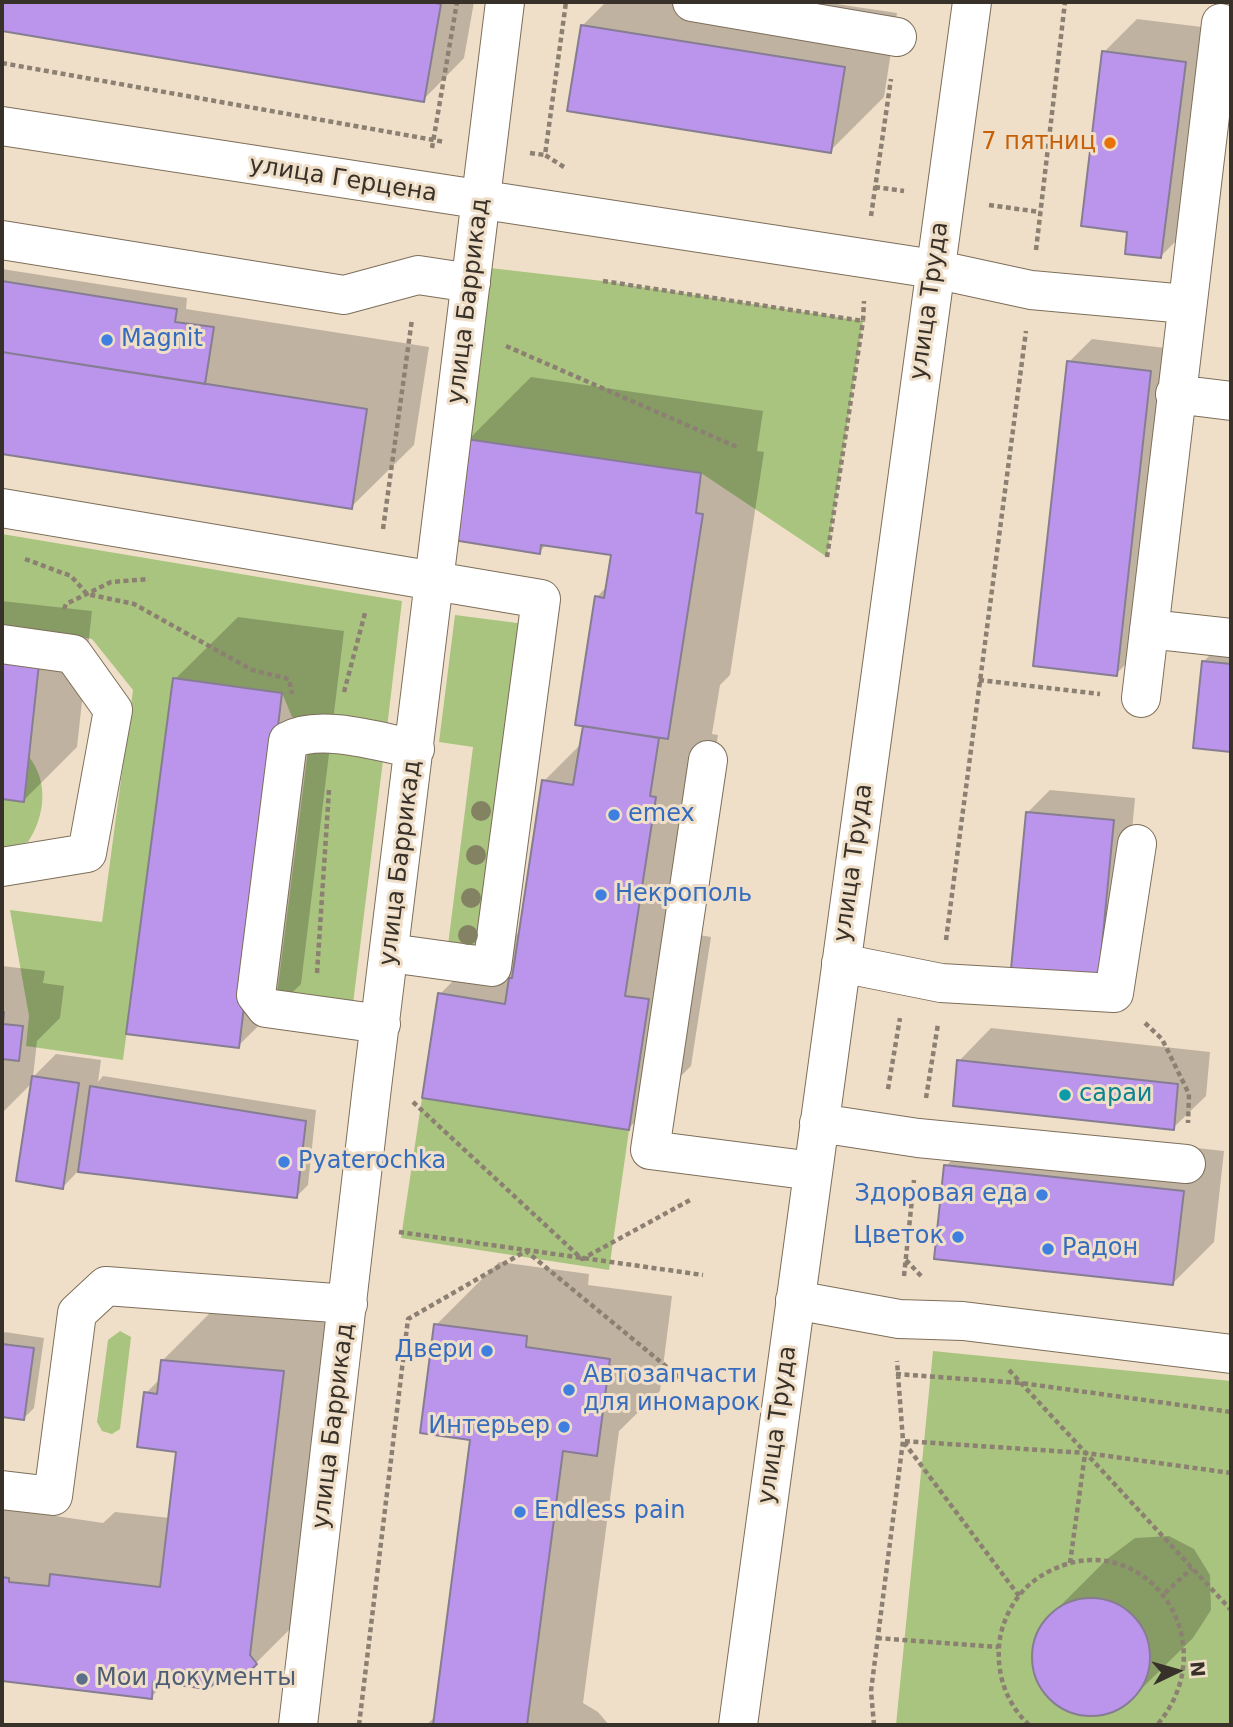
<!DOCTYPE html>
<html>
<head>
<meta charset="utf-8">
<style>
	body { margin:0 }
	#map { position:relative; width:1233px; height:1727px; overflow:hidden; background:#f0dfc8; font-family:"DejaVu Sans",sans-serif }
	canvas { display:block }
	.frame { position:absolute; inset:0; border:4px solid #383129; pointer-events:none }
	.north { position:absolute; left:1142px; top:1636px; width:70px; height:70px; -webkit-text-stroke:5px #f0dfc8; paint-order:stroke; rotate:85deg; font-size:19px; font-weight:700; line-height:28px; text-align:center; color:#383129 }
	.north::after { content:''; display:block; margin:auto; width:24px; height:32px; background:#383129; clip-path:polygon(50% 0,100% 100%,50% 72%,0 100%) }
</style>
</head>
<body>
<div id="map">
<canvas width="1233" height="1727"></canvas>
<div class="frame"></div>
<div class="north">N</div>
</div>
<script>
const c = document.querySelector('canvas').getContext('2d');
c.lineJoin = 'round';
function fill(path, color) { c.fillStyle = color; c.fill(path, 'evenodd'); }
function stroke(path, color, width, dash) { c.strokeStyle = color; c.lineWidth = width; c.lineCap = dash ? 'butt' : 'round'; c.setLineDash(dash || []); c.stroke(path); }
function write(font, color, halo, rows, align = 'center') {
  c.font = font + ' "DejaVu Sans",sans-serif'; c.lineWidth = 6; c.setLineDash([]); c.textBaseline = 'middle'; c.strokeStyle = halo; c.fillStyle = color; for (const [text, x, y, turn = 0] of rows) {
    c.save(); c.translate(x, y); c.rotate((+turn || 0) * Math.PI / 180); c.textAlign = isNaN(turn) ? turn : align; if (halo) c.strokeText(text, 0, 0); c.fillText(text, 0, 0); c.restore();
  }
}
fill(new Path2D(`
	M490 268 603 281 863 321 827 557 701 473 466 439Z
	M2 534 402 601 387 728 292 717 282 693 173 679 123 1060 26 1046 29 1016 10 910 102 922 133 690 92 639 2 626Z
	M455 615 525 624 482 958 447 953 473 747 439 742Z
	M308 750 383 760 353 1004 277 994Z
	M29 757C49 782 45 816 28 842L2 848V799L24 802Z
	M422 1098 629 1130 609 1270 401 1238Z
	M120 1331 131 1337 120 1429 112 1434 102 1431 97 1422 108 1340Z
	M933 1351 1231 1381V1725H896Z`), '#a9c47f');
fill(new Path2D(`
	M2 2H474L464 58 423 100 2 29Z
	M606 2H823L897 13 884 97 830 151 583 25Z
	M1137 19 1218 29 1193 224 1160 257 1129 230 1104 52Z
	M2 269 187 298 186 309 429 347 414 445 351 507 2 453Z
	M1092 339 1173 349 1139 651 1116 674 1069 362Z
	M531 377 763 411 757 451 764 452 730 675 720 685 712 734 718 735 687 933 711 937 691 1066 629 1128 440 994 503 931 520 934 544 781 582 743 597 597 608 585 613 554 547 544 539 552 468 440Z
	M2 601 92 611 77 747 24 800 2 798Z
	M238 617 344 631 301 984 238 1046 175 679Z
	M1231 634V751L1195 747 1204 661Z
	M1050 790 1135 798 1121 953 1098 975 1027 813Z
	M2 966 45 971 43 983 64 986 60 1018 37 1041 33 1077 56 1054 101 1060 98 1082 103 1076 316 1110 308 1185 296 1197 79 1170 63 1187 33 1082 2 1113Z
	M991 1028 1210 1052 1206 1096 1173 1128 959 1061Z
	M987 1125 1224 1151 1214 1242 1173 1283 946 1166Z
	M499 1262 589 1274 588 1285 672 1296 660 1391 619 1431 583 1703 598 1712 609 1725H426L436 1716 472 1438 436 1325Z
	M225 1298 346 1309 319 1600 236 1683 225 1672 166 1682 151 1697 2 1679V1508L103 1523 115 1512 170 1518 178 1451 146 1393 161 1378 163 1360Z
	M5 1332 44 1338 34 1408 23 1419 2 1416V1335Z
	M1169 1536 1194 1549 1210 1575 1211 1610 1193 1638 1129 1701 1100 1715 1072 1712 1050 1699 1036 1676 1033 1651 1044 1622 1107 1559 1135 1538Z`), '#0003');
const building = new Path2D(`
	M2 2H430L441 4 424 102 2 31Z
	M581 25 845 67 831 153 567 111Z
	M1102 51 1186 62 1161 258 1125 254 1127 232 1081 226Z
	M2 281 177 309 175 322 214 327 205 384 2 352Z
	M2 352 367 409 352 509 2 454Z
	M1067 361 1151 371 1117 676 1033 666Z
	M466 439 701 473 696 513 703 514 668 739 575 725 595 596 604 598 611 555 541 545 540 554 453 540Z
	M2 660 39 664 24 802 2 799Z
	M1202 661 1231 664V752L1193 748Z
	M173 678 282 693 239 1048 126 1034Z
	M583 726 659 738 650 796 656 797 625 996 649 999 629 1130 422 1098 438 993 505 1004 509 978H512L542 780 573 785Z
	M1026 812 1114 820 1099 977 1011 969Z
	M2 1012H4L3 1024 23 1026 19 1061 2 1059Z
	M957 1060 1178 1084 1174 1130 953 1106Z
	M32 1076 79 1083 63 1189 16 1181Z
	M90 1086 306 1121 297 1198 78 1172Z
	M944 1165 1184 1191 1173 1285 934 1259Z
	M434 1324 527 1336 526 1347 610 1359 597 1456 563 1451 527 1725H433L470 1440 420 1433Z
	M2 1344 34 1348 24 1420 2 1417Z
	M161 1360 284 1371 250 1655 257 1664 236 1685 225 1674 208 1689 153 1682 152 1699 2 1681V1577L9 1578V1582L49 1586 50 1574 160 1587 176 1452 137 1447 144 1392 157 1394Z
	M1032 1657a59 59 0 1 1 118 0a59 59 0 1 1-118 0Z`);
fill(building, '#bb94eb');
stroke(building, '#867d93', 2);
const minor = new Path2D(`
	M692 2 897 37
	M2 126 934 269 1031 290 1186 304
	M2 240 344 295 418 275 471 283
	M1175 394 1231 401
	M2 508 541 599 492 967 390 953
	M1149 629 1231 638
	M2 644 73 654 113 710 87 853 2 867
	M1141 698 1221 23
	M708 760 650 1150 813 1171
	M841 963 941 983 1114 993 1137 844
	M381 1024 266 1008 256 995 288 741C319 723 380 742 415 749
	M819 1123 918 1138 1186 1164
	M795 1300 899 1319 963 1321 1231 1354
	M2 1490 53 1496 77 1313 106 1286 348 1304
	M298 1725 372 1087 505 2
	M738 1725 972 2`);
stroke(minor, '#7d6e5a', 40);
stroke(new Path2D(`
	M2 63 445 142
	M432 148 457 2
	M530 153 545 155
	M564 167 545 155 566 2
	M875 187 904 191
	M989 205 1040 212
	M871 216 891 79
	M1036 250 1065 2
	M603 281 863 321 864 301
	M506 346 737 447
	M383 529 412 319
	M827 557 863 321
	M25 559 71 576 87 594 134 604 252 670 289 679 292 694
	M64 609 66 604 111 582 149 579
	M979 680 1100 694
	M344 692 365 613
	M946 940 1026 331
	M317 973 329 790
	M1145 1023 1162 1039 1189 1094 1188 1123
	M888 1089 900 1018
	M926 1098 938 1024
	M413 1102 582 1259 692 1199
	M399 1232 703 1275
	M906 1260 922 1277
	M904 1276 914 1180
	M1009 1370 1231 1610
	M896 1374 1021 1383 1231 1412
	M1070 1563 1085 1454
	M1165 1593 1192 1568
	M1019 1596 903 1441 1086 1453 1231 1473
	M877 1638 998 1647
	M359 1725 408 1319 526 1251 685 1382
	M874 1725 871 1691 903 1441 897 1361
	M1029 1725C1005 1702 995 1671 1000 1638 1004 1616 1017 1593 1035 1580 1133 1511 1233 1636 1157 1725`), '#8b8071', 4.5, [5, 3.5]);
stroke(minor, '#fff', 38);
c.fillStyle = '#838363';
for (const [x, y] of [
	[481,811],
	[476,855],
	[471,898],
	[468,935]
]) { c.beginPath(); c.arc(x, y, 10, 0, 2 * Math.PI); c.fill(); }
for (const [x, y, r, color] of [
	[1110,143,7,"#e8710a"],
	[107,340,7,"#3f7fe0"],
	[614,815,7,"#3f7fe0"],
	[601,895,7,"#3f7fe0"],
	[1065,1095,7,"#0f9aa8"],
	[284,1162,7,"#3f7fe0"],
	[1042,1195,7,"#3f7fe0"],
	[958,1237,7,"#3f7fe0"],
	[1048,1249,7,"#3f7fe0"],
	[487,1351,7,"#3f7fe0"],
	[569,1390,7,"#3f7fe0"],
	[564,1427,7,"#3f7fe0"],
	[520,1512,7,"#3f7fe0"],
	[82,1679,7,"#5c6f8a"]
]) { const dot = new Path2D(); dot.arc(x, y, r, 0, 2 * Math.PI); c.fillStyle = color; c.fill(dot); stroke(dot, '#f0dfc8', 2.5); }
write('24px', '#c56008', '#f0dfc8', [
	["7 пятниц",1096,143]
], 'right');
write('24px', '#383129', '#f0dfc8', [
	["улица Герцена",343,180,9],
	["улица Баррикад",469,301,-83],
	["улица Труда",930,301,-82],
	["улица Баррикад",401,863,-83],
	["улица Труда",854,863,-82],
	["улица Труда",778,1425,-82],
	["улица Баррикад",334,1426,-83]
]);
write('24px', '#366cbe', '#f0dfc8', [
	["Magnit",121,340],
	["emex",628,815],
	["Некрополь",615,895],
	["Pyaterochka",298,1162],
	["Здоровая еда",1028,1195,"right"],
	["Цветок",944,1237,"right"],
	["Радон",1062,1249],
	["Двери",473,1351,"right"],
	["Автозапчасти",583,1376],
	["для иномарок",583,1404],
	["Интерьер",550,1427,"right"],
	["Endless pain",534,1512]
], 'left');
write('24px', '#0d838f', '#f0dfc8', [
	["сараи",1079,1095]
], 'left');
write('24px', '#4e5e75', '#f0dfc8', [
	["Мои документы",96,1679]
], 'left');
</script>
</body>
</html>
